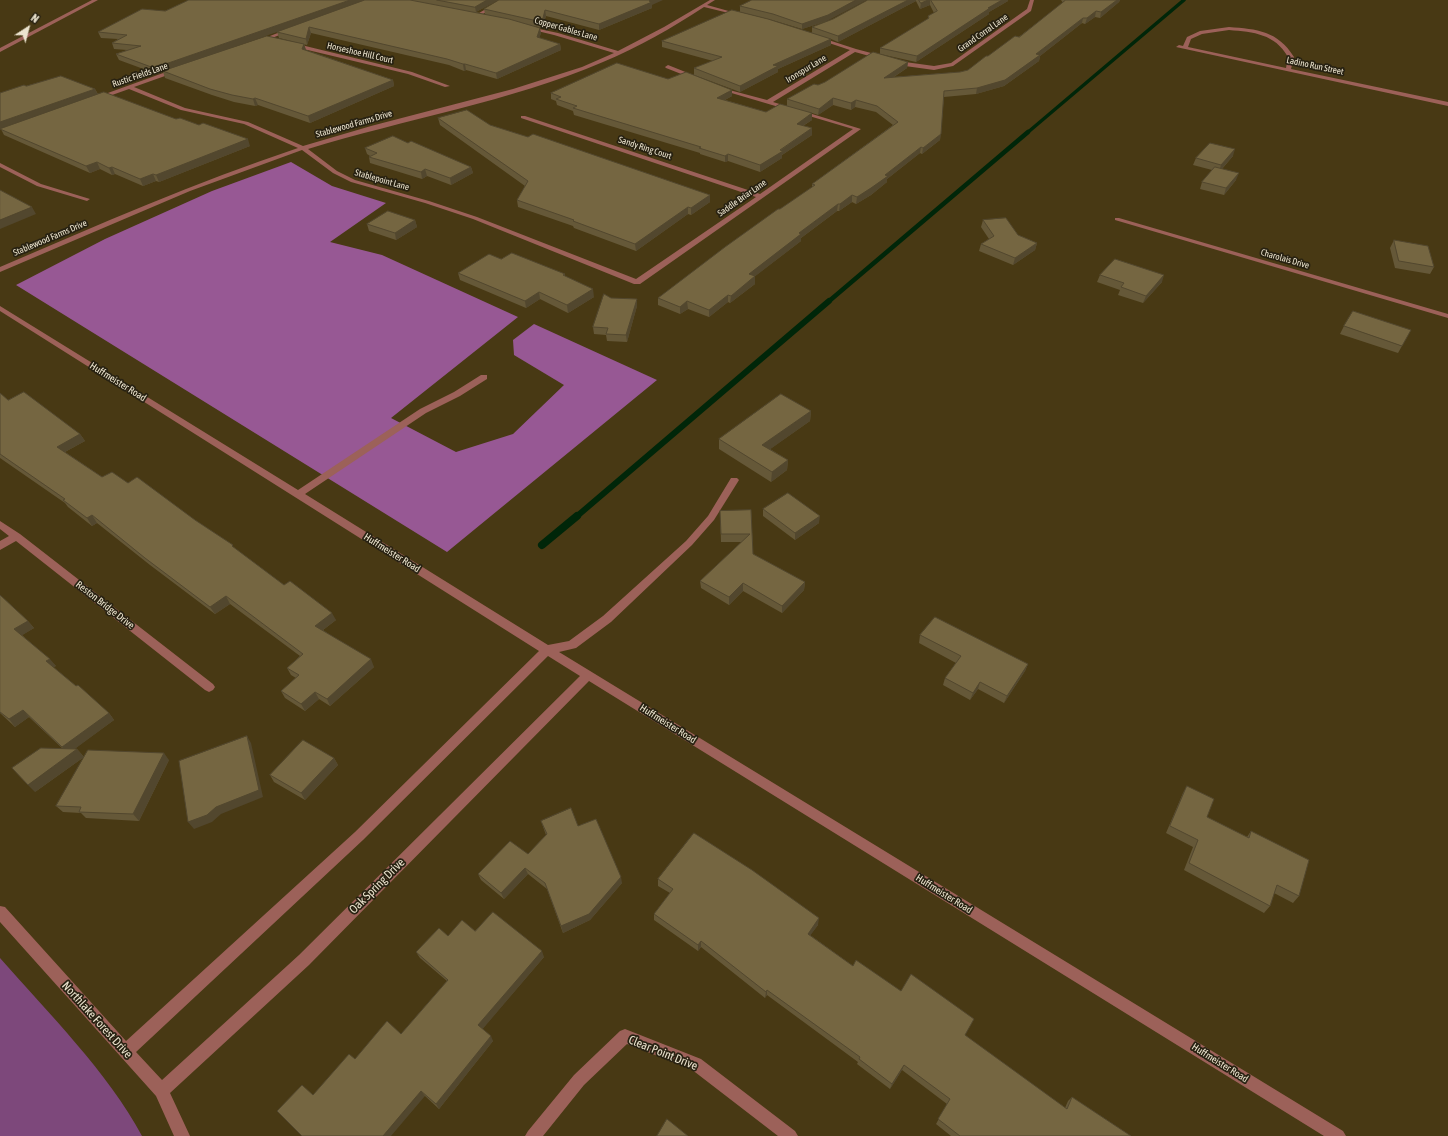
<!DOCTYPE html>
<html>
<head>
<meta charset="utf-8">
<style>
	body { margin:0 }
	#map { position:relative; width:1448px; height:1136px; overflow:hidden; background:#483914; font-family:"Asap Condensed",sans-serif }
	canvas { display:block }
	.north { position:absolute; left:8px; top:8px; width:40px; height:40px; -webkit-text-stroke:3px #282212; paint-order:stroke; rotate:36deg; font-size:11px; font-weight:700; line-height:16px; text-align:center; color:#ece4cf }
	.north::after { content:''; display:block; margin:auto; width:14px; height:18px; background:#ece4cf; clip-path:polygon(50% 0,100% 100%,50% 72%,0 100%) }
</style>
</head>
<body>
<div id="map">
<canvas width="1448" height="1136"></canvas>
<div class="north">N</div>
</div>
<script>
const c = document.querySelector('canvas').getContext('2d');
c.lineJoin = 'round';
function fill(path, color) { c.fillStyle = color; c.fill(path, 'evenodd'); }
function stroke(path, color, width, dash) { c.strokeStyle = color; c.lineWidth = width; c.lineCap = dash ? 'butt' : 'round'; c.setLineDash(dash || []); c.stroke(path); }
function write(font, color, halo, rows, align = 'center') {
  c.font = font + ' "Asap Condensed",sans-serif'; c.lineWidth = 3.5; c.setLineDash([]); c.textBaseline = 'middle'; c.strokeStyle = halo; c.fillStyle = color; for (const [text, x, y, turn = 0] of rows) {
    c.save(); c.translate(x, y); c.rotate((+turn || 0) * Math.PI / 180); c.textAlign = isNaN(turn) ? turn : align; if (halo) c.strokeText(text, 0, 0); c.fillText(text, 0, 0); c.restore();
  }
}
fill(new Path2D(`
	M0 958C48 1013 108 1072 142 1136H0Z`), '#7d487b');
fill(new Path2D(`
	M291 162 332 186 386 203 330 242 382 255 518 317 391 418 456 452 513 434 564 385 514 355 513 340 534 324 657 380 447 552 16 285 105 239 212 191Z`), '#975894');
stroke(new Path2D(`
	M1027 133 1184 0`), '#002609', 3.5);
stroke(new Path2D(`
	M828 302 1028 132`), '#002609', 4.5);
stroke(new Path2D(`
	M576 517 829 301`), '#002609', 6);
stroke(new Path2D(`
	M542 545 577 516`), '#002609', 8);
fill(new Path2D(`
	M92 0H98L0 52V48Z
	M501 0H506L478 17 474 16Z
	M710 0H715L707 5 743 15 741 16 704 7C672 28 639 47 603 62 510 102 405 119 308 149L337 171 355 180 429 201 477 217 636 279 756 197 521 118V116H525L760 194 853 129 718 89V87L767 100 850 50 817 39V37H819L856 49 905 62 934 66 951 63 1027 9 1030 0H1034L1031 11 953 66 934 70 905 66 855 52 773 102 861 129 640 284H634L473 219 425 203 351 182 333 173 302 150 190 191 0 272V267C98 225 196 182 298 148L244 124 181 110 129 89 98 100H94V98L177 68 179 69V71L134 87 185 108 248 122 303 146 371 126 513 89 582 67 614 53 554 35 525 28V26L558 33 618 51 664 27Z
	M1229 27C1257 29 1278 31 1294 57L1291 69 1448 102V106L1176 47 1179 45 1183 46 1187 37 1200 31ZM1229 30C1254 32 1275 34 1288 57L1286 68 1188 47 1191 39 1202 34Z
	M288 29 292 30 262 42 257 41Z
	M293 43 412 72 450 86 445 87 408 74 291 46V44Z
	M668 65 698 77 699 78 694 79 666 68 665 67Z
	M0 163 41 184 90 199 87 201 37 186 0 167Z
	M1115 218H1119L1448 314V318L1115 220Z
	M0 306 298 490 420 409 454 392 481 375H487V379L460 396 426 413 305 494 548 645 569 641 603 616 686 541 708 516 731 478H737L739 480 714 520 692 545 611 622 576 648 559 652 1343 1131 1346 1136H1324L589 681 309 965 170 1093 190 1136H174L156 1096 0 922V906L5 907 126 1041 355 832 539 651 0 311ZM548 656 580 676 299 955 162 1080 136 1052 363 840Z
	M0 521 20 534 213 684 215 687 213 690 209 692 205 690 16 541 0 550V541L9 536 0 529Z
	M625 1029 701 1059 795 1131 798 1136H778L691 1069 627 1044 584 1085 543 1136H525L528 1131 574 1075 620 1031Z`), '#9c6159');
fill(new Path2D(`
	M189 0H498L476 12 485 14 484 9 652 5V8L599 30 546 16 542 28 534 26 541 33 539 38 560 44 561 50 497 79 466 70 464 71 449 65 311 33 307 45 279 38 277 32 284 29 230 48 304 44 306 50 393 80 394 86 310 123 258 105 255 106 234 102 212 95 165 78 163 72 157 74 119 60 116 54 127 50 114 49 112 43 118 39 101 38 98 32 165 11Z
	M868 0H1008V1L989 12V14L916 62 880 54V48L928 19V16L934 13 930 5 920 9 916 1 838 42 831 39V45L778 69V72L740 92 694 75V68L713 61 662 47V41L812 33V27L833 19Z
	M1061 0H1120L1119 2 1100 18 1095 17 1085 24 1082 23 1040 56 1039 61 1004 86 976 94 944 97 940 140 922 154 920 153 887 179V182L871 195 856 204 852 202 839 211H837L801 238V241L755 276V284L730 303 728 302 709 317 688 309 680 314 658 305V298L780 209 812 188V184L893 125 876 112 855 107 851 110 833 105 818 115 812 113V120L803 126 812 128V135L782 155V158L760 172 728 161 725 162 700 154V153L574 115 573 111 557 105 556 101 551 99V93L668 79 732 96 725 100 766 112 787 106V99L818 85 908 62 907 68 894 77 960 72 968 70 1019 37 1063 3Z
	M740 6 827 21 802 29 772 20 740 12Z
	M26 86 95 89 98 94 250 146 159 182 156 181 143 186 115 174 112 175 100 169 90 173 4 135 1 129H0V93Z
	M438 118 490 125 710 195V202L691 215 688 214 636 251 574 228 573 226 518 207 517 200 525 186 440 125Z
	M408 143 471 167 473 173 451 185 427 176 422 179 370 163 369 157 370 156 367 154 365 148Z
	M1233 156 1222 169 1236 180 1224 195 1200 189 1202 182 1212 170 1193 165 1196 158Z
	M415 220 417 227 396 240 369 231 367 224Z
	M983 220 1037 243 1035 250 1013 265 979 251 981 244 989 239 981 227Z
	M1394 240 1434 267 1430 274 1395 268 1390 248Z
	M501 259 565 274V277L594 297 568 313 540 299 526 308 460 280 458 273Z
	M1100 275 1162 282 1143 303 1118 295 1120 290 1097 282Z
	M611 298 637 299V306L627 342 607 341 606 335 594 334 593 327Z
	M1344 326 1402 346 1398 353 1340 334Z
	M0 393 8 400 80 434 85 441 65 452 102 477 128 483 195 520 235 549 284 585 336 620 323 630 374 667 330 706 319 699 305 711 285 698 281 691 296 678 291 675 287 668 300 656 230 604 215 614 150 565 97 523 92 526 68 507 65 503 0 458Z
	M811 411 810 421 770 449 788 460 787 470 771 482 719 449V439Z
	M763 509 819 523 795 540 763 516Z
	M751 510 753 554 805 582 804 590 782 613 743 591 729 605 701 588 700 581 742 542H721L720 511Z
	M0 595 28 621 34 628 22 635 56 666 53 667 109 713 114 720 74 749H77L84 757 35 792 63 749 29 717 15 727 0 713Z
	M920 635 1028 664 1025 671 1004 703 978 689 970 700 943 685 945 678 956 663 919 643Z
	M334 758 338 765 305 800 274 782 270 775Z
	M169 760 139 821 86 818 81 813 63 812 56 806Z
	M1187 786 1207 817 1247 837 1251 831 1299 896 1293 903 1274 893 1270 906 1264 913 1184 870 1193 847 1166 833 1183 793Z
	M541 821 578 826 622 883 590 920 563 933 547 889 528 874 504 899 481 880 478 874 528 854 546 835Z
	M658 879 818 925 810 935 853 966 965 1036 1065 1108 1068 1101 1072 1097 1131 1136H951L936 1124 947 1104 902 1070 890 1089 857 1064 858 1062 767 995 765 998 701 947 698 951 654 920V914L670 893 658 886Z
	M475 931 544 957 482 1029 493 1041 439 1109 425 1096 313 1095 355 1059 401 1034 447 981 420 958 416 952 448 936Z`), '#655838');
fill(new Path2D(`
	M350 0H368L157 74 154 68Z
	M487 0H498L476 12 475 7Z
	M651 0H663L652 5V8L599 30V24Z
	M856 0H867L827 21 802 29V24Z
	M908 0H916V1L838 42V36Z
	M928 0H930V5L920 9 921 3Z
	M1002 0H1008V1L989 12V14L916 62 917 56 988 8Z
	M1117 0H1120L1119 2 1100 18 1101 12Z
	M545 10 546 16 542 28V22Z
	M1096 11 1095 17 1085 24 1087 18Z
	M1083 18 1082 23 1040 56 1039 61 1004 86 976 94 977 88 1036 54Z
	M309 27 311 33 307 45 306 39Z
	M540 28 541 33 538 43 537 37Z
	M831 39V45L778 69V72L740 92V86L773 65Z
	M304 44 306 50 302 49Z
	M560 44 561 50 497 79 496 73Z
	M908 62 907 68 883 84 884 78Z
	M463 64H465L466 70 464 71Z
	M393 80 394 86 310 123 308 116Z
	M95 89 98 95 0 129V122Z
	M732 90V96L717 104V98Z
	M255 98 258 105 255 106 253 99Z
	M833 98V105L818 115 819 109Z
	M856 100 855 107 851 110V103Z
	M812 113V120L796 130 797 124Z
	M812 128V135L782 155V158L760 172V165Z
	M941 134 940 140 922 154 923 148Z
	M248 139 250 146 159 182 156 175Z
	M921 147 920 153 887 179V182L871 195 856 204 857 197Z
	M1235 149 1233 156 1219 172 1221 165Z
	M728 154V161L725 162V156Z
	M97 162 100 169 90 173 86 166Z
	M112 167 115 174 112 175 109 168Z
	M471 167 473 173 451 185 450 178Z
	M425 169 427 176 422 179 421 172Z
	M1239 173 1236 180 1224 195 1226 188Z
	M153 174 156 181 143 186 140 179Z
	M710 195V202L691 215V208Z
	M852 195V202L839 211 840 204Z
	M838 204 837 211 801 238V241L749 281V274L799 233Z
	M32 207 36 214 0 229V220Z
	M688 207V214L636 251 635 244Z
	M415 220 417 227 396 240 395 233Z
	M1037 243 1035 250 1013 265 1015 258Z
	M1164 275 1162 282 1143 303 1146 296Z
	M755 276V284L730 303 731 296Z
	M593 289 594 297 568 313 567 305Z
	M539 292 540 299 526 308 525 301Z
	M728 295V302L709 317V310Z
	M637 299V306L627 342 626 335Z
	M687 301 688 309 680 314V307Z
	M811 411 810 421 762 455V445Z
	M80 434 85 441 61 454 57 447Z
	M788 460 787 470 771 482 772 472Z
	M92 515 97 523 92 526 87 518Z
	M820 516 819 523 795 540V533Z
	M805 582 804 590 782 613V606Z
	M743 583V591L729 605V597Z
	M226 596 230 604 215 614 210 607Z
	M332 613 336 620 319 633 315 626Z
	M28 621 34 628 21 636 14 629Z
	M50 659 56 666 52 668 46 661Z
	M371 659 374 667 330 706 327 699Z
	M1028 664 1025 671 1004 703 1007 696Z
	M980 682 978 689 970 700 973 693Z
	M315 692 319 699 305 711 301 704Z
	M23 710 29 717 15 727 9 719Z
	M109 713 114 720 68 754 62 747Z
	M247 736 251 743 263 797 221 814 212 822 194 829 188 822Z
	M77 749 84 757 35 792 28 785Z
	M164 753 169 760 139 821 133 814Z
	M334 758 338 765 305 800 301 793Z
	M525 868 528 874 504 899 501 893Z
	M621 877 622 883 590 920 563 933 561 926Z
	M819 918 818 925 807 940 808 934Z
	M701 941V947L698 951V945Z
	M542 951 544 957 481 1031 478 1025Z
	M767 990V995L765 998 766 992Z
	M491 1036 493 1041 439 1109 436 1104Z
	M904 1065 902 1070 890 1089 892 1084Z
	M421 1091 425 1096 391 1136H383Z`), '#52472e');
const building = new Path2D(`
	M189 0H350L154 68 116 54 141 46 112 43 127 35 98 32 142 9 165 11Z
	M365 0H410L509 19 540 28 537 37 560 44 496 73 465 64H463L447 59 309 27 306 39 277 32Z
	M437 0H487L475 7Z
	M499 0H651L649 1 652 2 599 24 545 10 542 22 484 9Z
	M752 0H856L828 15 802 24 773 14 740 6Z
	M868 0H908L838 36 812 27 833 19Z
	M919 0H928L921 3Z
	M931 0H1002L988 8H990L917 56 880 48 929 18 928 16 937 11Z
	M1066 0H1117L1101 12 1096 11 1087 18H1083L1036 54 1040 55 1005 80 977 88 944 91 941 134 923 148 921 147 885 175 888 176 871 188 857 197 852 195 840 204H838L799 233 801 234 749 274 755 276 731 296 728 295 709 310 687 301 680 307 658 298 725 247 778 209H780L815 185 812 184 898 122 877 106 856 100 851 103 833 98 819 109 787 99 814 84 818 85 825 82 873 52 908 62 884 78 960 72 968 70 986 56H988L1015 36 1019 37Z
	M732 10 768 19 831 39 773 65 778 66 740 86 694 68 722 57 662 41Z
	M267 36 304 44 302 49 393 80 308 116 255 98 253 99 232 95 210 89 163 71Z
	M617 63 668 79 686 72 732 90 717 98 766 112 780 104 812 113 797 124 812 128 780 150 783 151 760 165 728 154 725 156 699 148 701 147 573 108 577 106 556 99 561 97 551 93Z
	M61 76 95 89 0 122V93L24 85 26 86Z
	M104 92 176 119 180 118 199 125 203 123 248 139 156 175 153 174 140 179 112 167 109 168 97 162 86 166 0 129Z
	M467 110 490 125 528 137 533 134 710 195 691 208 688 207 635 244 573 221 574 220 517 200 528 181 438 118Z
	M393 136 408 143 411 141 471 167 450 178 425 169 421 172 369 157 377 153 365 148Z
	M1210 143 1235 149 1221 165 1196 158Z
	M1215 167 1239 173 1226 188 1202 182Z
	M0 190 32 207 0 220Z
	M388 211 415 220 395 233 367 224Z
	M1006 218 1018 235 1037 243 1015 258 981 244 994 236 983 220Z
	M1394 240 1428 246 1434 267 1399 261Z
	M512 253 565 274 563 275 593 289 567 305 539 292 525 301 458 273 489 254 501 259Z
	M1115 259 1164 275 1146 296 1121 287 1124 283 1100 275Z
	M604 294 611 298 637 299 626 335 606 334 608 328 593 327Z
	M1353 311 1411 330 1402 346 1344 326Z
	M24 392 80 434 57 447 102 477 112 472 128 483 137 477 195 520 233 545 232 546 284 585 290 581 332 613 315 626 371 659 327 699 315 692 301 704 281 691 299 675 287 668 303 654 226 596 210 607 145 558 92 515 87 518 63 500 65 499 0 454V393L8 400Z
	M781 394 811 411 762 445 788 460 772 472 719 439Z
	M788 493 820 516 795 533 763 509Z
	M751 510 753 554 805 582 782 606 743 583 729 597 700 581 750 534H721L720 511Z
	M0 595 28 621 14 629 50 659 46 661 76 686 78 685 109 713 62 747 23 710 9 719 0 712Z
	M935 617 1028 664 1007 696 980 682 973 693 945 678 961 656 920 635Z
	M247 736 259 790 216 807 207 815 188 822 179 761Z
	M303 740 334 758 301 793 270 775Z
	M41 748 77 749 28 785 12 768Z
	M88 750 164 753 133 814 79 812 81 807 56 806Z
	M1187 786 1214 799 1207 817 1249 838 1251 831 1309 860 1299 896 1277 885 1270 906 1189 863 1198 840 1170 826Z
	M571 808 578 826 596 819 621 877 589 914 561 926 545 883 525 868 501 893 478 874 510 841 528 854 547 834 541 821Z
	M694 833 752 870 819 918 808 934 853 966 856 960 901 991 911 974 974 1019 965 1035 1067 1109 1072 1097 1131 1136H960L938 1119 950 1099 904 1065 892 1084 859 1059 860 1057 767 990 766 992 701 941 698 945 654 914 673 889 658 879Z
	M493 912 542 951 478 1025 491 1036 436 1104 421 1091 383 1136H302L277 1111 302 1085 313 1095 349 1054 355 1059 387 1021 401 1034 448 980 416 952 439 928 448 936 462 920 475 931Z
	M667 1119 688 1136H657Z`);
fill(building, '#756641');
stroke(building, '#52472e', 1);
write('9px', '#ece4cf', '#282212', [
	["Copper Gables Lane",566,29,16],
	["Grand Corral Lane",983,33,-35],
	["Horseshoe Hill Court",360,53,13],
	["Ladino Run Street",1315,66,12],
	["Ironspur Lane",806,69,-31],
	["Rustic Fields Lane",140,75,-19],
	["Stablewood Farms Drive",354,124,-16],
	["Sandy Ring Court",645,148,18],
	["Stablepoint Lane",382,180,16],
	["Saddle Briar Lane",742,198,-35],
	["Stablewood Farms Drive",50,238,-23],
	["Charolais Drive",1285,259,16]
]);
write('10px', '#ece4cf', '#282212', [
	["Huffmeister Road",118,382,32],
	["Huffmeister Road",392,553,32],
	["Reston Bridge Drive",105,605,38],
	["Huffmeister Road",668,724,32],
	["Huffmeister Road",944,894,32],
	["Huffmeister Road",1220,1063,32]
]);
write('12px', '#ece4cf', '#282212', [
	["Oak Spring Drive",377,886,-45],
	["Northlake Forest Drive",97,1020,48],
	["Clear Point Drive",663,1053,22]
]);
</script>
</body>
</html>
